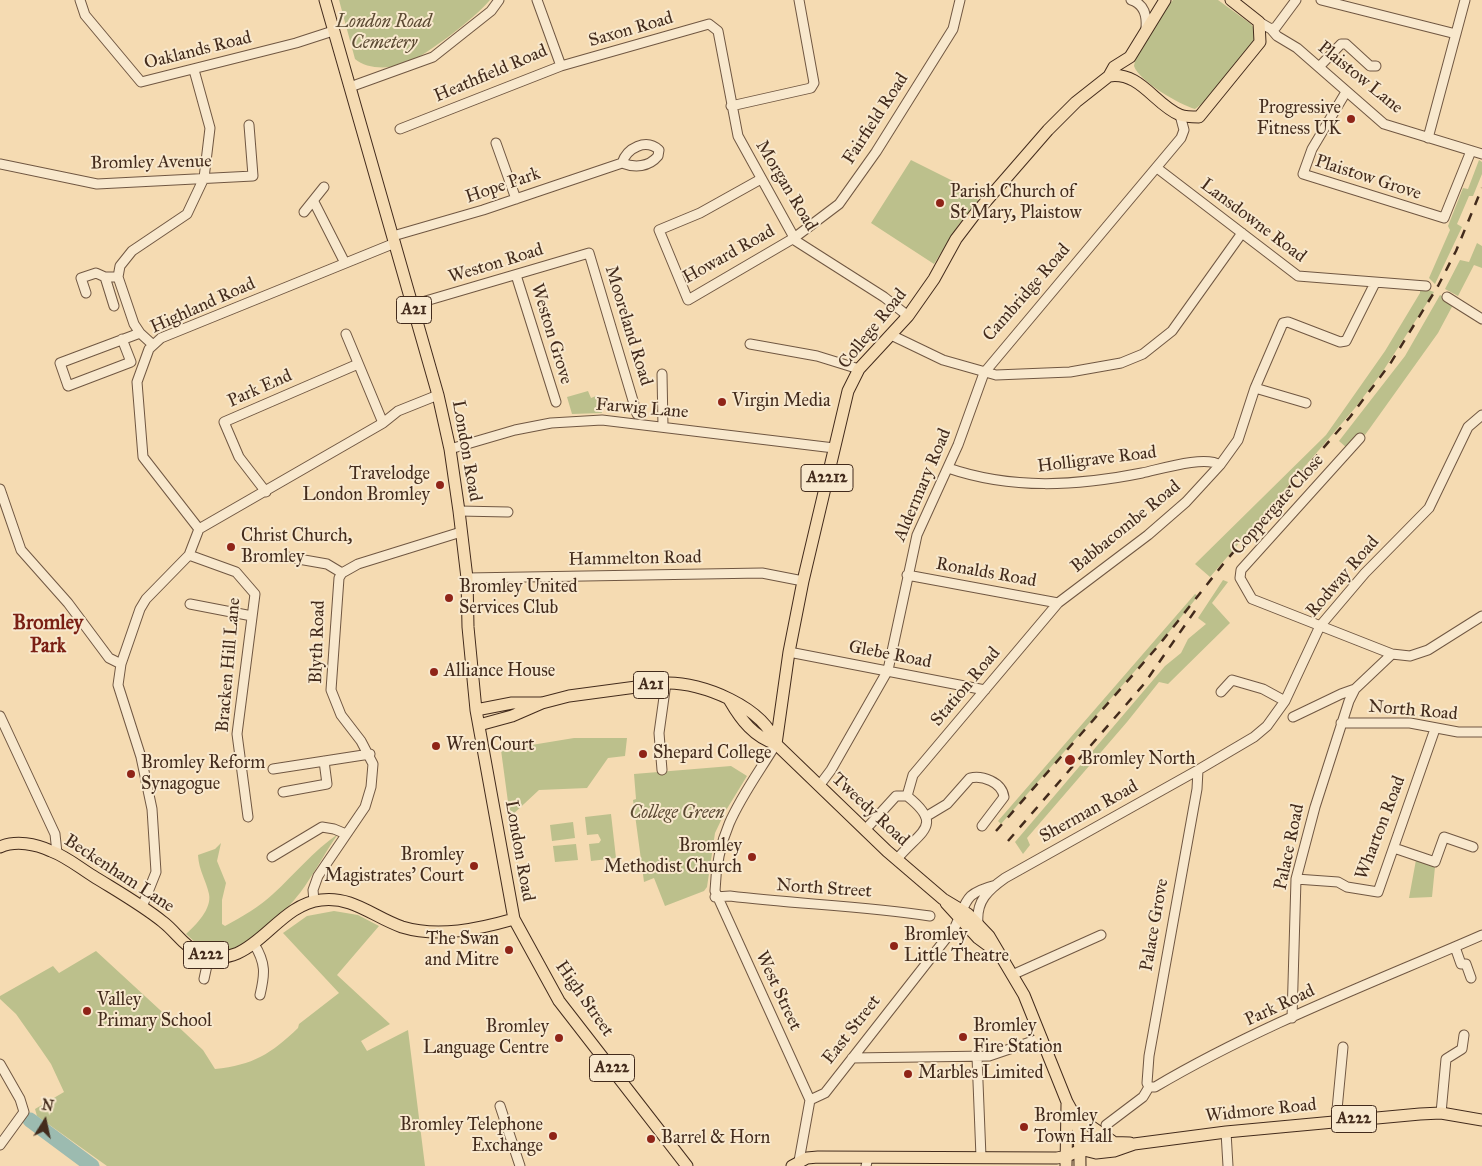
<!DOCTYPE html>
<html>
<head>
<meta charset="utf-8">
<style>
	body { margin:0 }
	#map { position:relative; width:1482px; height:1166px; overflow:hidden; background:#f5dbb2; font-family:"IM FELL Great Primer",serif }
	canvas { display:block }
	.north { position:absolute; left:20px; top:1096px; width:50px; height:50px; -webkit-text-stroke:4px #f8e8cd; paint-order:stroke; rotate:10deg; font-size:14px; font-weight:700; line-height:20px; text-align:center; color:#432b1c }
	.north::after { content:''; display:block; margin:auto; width:18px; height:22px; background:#432b1c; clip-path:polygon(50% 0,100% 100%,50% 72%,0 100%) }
</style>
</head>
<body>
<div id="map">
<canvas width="1482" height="1166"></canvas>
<div class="north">N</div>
</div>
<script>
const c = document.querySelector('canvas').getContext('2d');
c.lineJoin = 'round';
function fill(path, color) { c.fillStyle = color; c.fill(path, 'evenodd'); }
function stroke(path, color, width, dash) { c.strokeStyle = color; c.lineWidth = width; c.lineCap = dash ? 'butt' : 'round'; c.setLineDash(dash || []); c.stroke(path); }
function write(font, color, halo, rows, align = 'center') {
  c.font = font + ' "IM FELL Great Primer",serif'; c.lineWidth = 4; c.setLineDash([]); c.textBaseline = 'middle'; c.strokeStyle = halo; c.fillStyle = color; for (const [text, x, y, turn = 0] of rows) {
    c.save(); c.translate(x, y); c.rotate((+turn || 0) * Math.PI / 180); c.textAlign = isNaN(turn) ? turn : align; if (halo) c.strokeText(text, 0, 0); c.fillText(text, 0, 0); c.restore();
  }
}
fill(new Path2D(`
	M339 0H490C475 18 428 54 407 63 392 69 367 70 355 59Z
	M1173 0H1218L1251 24 1257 33C1248 57 1216 94 1195 109 1180 105 1139 81 1134 66 1137 48 1160 13 1173 0Z
	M911 160 957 183 979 201 959 224 934 264 871 223Z
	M1479 160 1482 162V174L1473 196H1469L1457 224 1462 227 1435 284 1429 278 1450 230 1448 226 1463 188 1468 189Z
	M1477 243 1482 246V268L1474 265 1458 296 1445 289 1460 260 1469 262Z
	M1420 287 1434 292 1383 371 1355 408 1210 577 1195 564 1326 435 1385 351 1420 293Z
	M1440 295 1454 303 1438 333 1365 435 1359 433 1347 448 1339 441 1405 356Z
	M588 391 591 398 596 396 602 413 572 414 567 397Z
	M1223 580 1228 582 1212 603 1230 623 1168 684 1159 682 1127 722 1027 838 1030 845 1023 854 1015 842 1165 666 1181 653 1188 639 1206 624 1198 618Z
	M1195 594 1198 596 1169 632 1001 824 998 821Z
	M574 738H627L625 756 608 758 587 788 539 790 510 817 501 750Z
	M731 766 747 776 725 812 715 833 707 887 704 891 665 906 654 878 644 882 633 800 636 799 634 774Z
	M611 814 616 858 591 861 589 844 599 843 601 840 598 834 587 835 585 817Z
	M573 822 575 838 552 841 550 825Z
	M338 834C326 851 316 870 305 886 290 908 246 955 219 953 205 952 196 943 186 934 196 925 212 909 209 894 206 880 199 871 198 855L215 849 221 843 217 861 226 883 222 900V924L225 926C242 917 259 907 273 894 295 874 313 851 338 834Z
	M576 844 578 860 555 862 553 846Z
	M1416 860 1435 867 1432 897 1409 898Z
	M334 911 358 915 379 926 337 975 390 1024 361 1041 367 1051 408 1030 425 1166H107L37 1116 35 1109 64 1092 51 1064 40 1048 16 1014 0 999V996L53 966 59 973 96 951 185 1033 203 1050 215 1069C253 1065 271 1054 298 1028L299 1024 339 993 283 933 307 916Z`), '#bcc08c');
stroke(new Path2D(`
	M30 1120 92 1166`), '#9cbbb0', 15);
const minor = new Path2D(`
	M80 0 85 15 141 82 296 43 333 31
	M1131 0C1144 4 1147 15 1146 27
	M1321 0 1456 34
	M1259 22 1271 29 1277 36 1297 48 1384 124 1482 154
	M1271 29 1276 27 1296 0
	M561 66 709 24 718 31 738 136 796 241 884 297 908 316
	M1319 67 1341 44H1346L1370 66H1376
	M350 87 433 57 491 11 499 0
	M1346 92 1312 149 1303 174 1444 218 1471 151
	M731 106 811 88 814 83 799 0
	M400 129 561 66 537 0
	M1428 138 1465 0
	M496 143 516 199
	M0 164 97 184 253 176 249 125
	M1157 168 1298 276 1426 286
	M761 179 700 213 659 230 688 300 794 238 839 204 876 152 953 29 960 0
	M314 202 345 263
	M304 212 324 187
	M393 236 483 210 622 163C635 168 649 167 658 156L659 150C646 138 627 148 622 163
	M516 275 556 402
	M86 293 81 278 96 273 105 277
	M1447 297 1482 319
	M412 305 589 253 637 414
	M114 306 105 277H118
	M346 334 383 423
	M891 335 943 360 996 375 1070 372 1121 363 1143 354 1172 331 1242 233
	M122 339 131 362 68 386 60 363 140 333
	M152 344 140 333 134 324 118 277 120 266 132 251 187 214 204 178 210 128 194 70
	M750 344 817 356 859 369
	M662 374 663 426
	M1255 388 1306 403
	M1360 438 1241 570 1240 578 1252 599 1392 654 1410 656 1428 650 1482 616
	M450 449 515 430 551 423 602 420 834 448
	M948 468C1012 490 1077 486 1142 473 1161 469 1205 455 1220 465
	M0 489 21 550 68 603 109 658 121 664
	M266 492 239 457 224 422 358 364
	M459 511 508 512
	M199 529 383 423 398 411 438 395
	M189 555 236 572 255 594 237 734 248 817
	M287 557 327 564 342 573
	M907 575 1058 603
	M467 578 762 573 803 581
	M190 604 252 616
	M789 652 985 690
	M1221 692 1232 680 1263 689 1285 701
	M0 716 55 834 57 853
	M1293 717 1341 694 1355 689
	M1341 723H1410L1458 732H1482
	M776 744C744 796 717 826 715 891L810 1100 799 1161
	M273 769 370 754
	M662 770 659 733 666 683
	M819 786 831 770 888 670 917 535 958 445 984 373 1181 138 1184 130 1180 115
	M283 792 327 784 324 761
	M907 796 913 775 1058 603 1148 535 1186 502 1220 465 1238 440 1255 388 1283 323 1288 322 1340 342 1346 341 1375 283
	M927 816 947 804 970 778C982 775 1002 782 1004 797L982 826
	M865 830 896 796H907C945 826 920 831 897 859
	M1394 848 1435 862 1444 837 1473 847
	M272 857 322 827 334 829 346 834
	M1296 879 1338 882 1347 887 1378 892 1435 729
	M715 897 730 896C796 904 863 906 930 916
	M314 901 313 890 318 876 365 807 371 787 373 764 361 741 341 715 331 690 339 578 342 573 358 564 461 532
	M142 907 156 872 152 809 141 757 118 685 121 664 140 609 146 599 189 555 199 529 143 457 137 382 149 349 161 338 395 243
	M978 923C976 901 988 890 1005 878L1198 770 1254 737 1267 726 1285 701 1320 626 1365 573 1429 508 1468 427 1482 415
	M254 944C266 963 265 974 260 995
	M1455 947 1461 964H1466L1471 978
	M1012 975 1101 935
	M204 979 209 956
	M1292 1018 1296 879 1315 807 1349 701 1355 689 1392 654
	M977 1057 981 1157
	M852 1058 989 1056 1042 1038
	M0 1064 20 1099 24 1112 0 1145
	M1149 1087H1155C1258 1026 1372 983 1482 935
	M1149 1087 1147 1083 1149 1056 1197 789 1198 770
	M810 1100 825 1093 955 927C967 901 964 893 996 885
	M500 1106 520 1166
	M1441 1113 1446 1059 1462 1049 1464 1035
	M1336 1120 1343 1047
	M1106 1125 1143 1097 1149 1087
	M1226 1132 1228 1166
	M866 1166 868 1158`);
const major = new Path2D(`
	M325 0 438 395 450 449 459 511 467 578 468 627 476 710 514 919 559 1001 687 1166
	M1109 76C1140 71 1155 105 1180 115 1185 117 1193 117 1199 117L1260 42 1259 22 1231 0
	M730 701C741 720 754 737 776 744
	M476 710 512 703H541
	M479 725 512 716 542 703 569 696 666 683C702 682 764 707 776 744L887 851 943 899 968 914 989 936 1024 995 1067 1102C1080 1123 1080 1141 1080 1166
	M776 744 789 652 803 581 848 391 859 369 908 316 934 279 956 239 975 214 1048 130 1076 102 1109 76 1114 67 1130 57 1165 0
	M0 847C16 840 36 844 51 851 67 857 80 868 93 876 117 891 142 905 163 922 175 931 183 945 197 952 251 977 273 905 321 900 353 896 373 917 402 927 438 938 479 929 514 919
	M946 903 978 938 997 952
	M1075 1115 1112 1141
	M1080 1149 1096 1153 1114 1151 1134 1144 1226 1132 1420 1114 1441 1113 1482 1120
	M792 1166 807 1158 818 1157 1057 1158 1067 1156 1099 1142 1130 1143
	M1066 1166 1067 1104`);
stroke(minor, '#705742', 11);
stroke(major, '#432b1c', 13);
stroke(minor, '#f8e8cd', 9);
stroke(major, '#f5dbb2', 11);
stroke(new Path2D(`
	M996 831 1159 645 1224 563 1350 417 1390 364 1438 286 1456 251 1482 188
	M1008 841 1144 684 1199 605`), '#432b1c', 2.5, [9, 9]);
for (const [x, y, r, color] of [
	[1351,119,5,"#8f2418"],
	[940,203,5,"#8f2418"],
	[722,402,5,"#8f2418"],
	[440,485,5,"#8f2418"],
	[231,547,5,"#8f2418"],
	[449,598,5,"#8f2418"],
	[434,672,5,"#8f2418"],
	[436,746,5,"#8f2418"],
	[643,754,5,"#8f2418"],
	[1070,760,6,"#8f2418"],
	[131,774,5,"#8f2418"],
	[752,857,5,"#8f2418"],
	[474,866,5,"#8f2418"],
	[894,946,5,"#8f2418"],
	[509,950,5,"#8f2418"],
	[87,1011,5,"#8f2418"],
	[963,1037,5,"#8f2418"],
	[559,1038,5,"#8f2418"],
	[908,1074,5,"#8f2418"],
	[1024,1127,5,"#8f2418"],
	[553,1136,5,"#8f2418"],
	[651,1139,5,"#8f2418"]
]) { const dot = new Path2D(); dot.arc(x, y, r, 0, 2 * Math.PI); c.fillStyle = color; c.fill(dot); stroke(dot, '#f8e8cd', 2); }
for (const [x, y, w] of [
	[414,310,35],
	[827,478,52],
	[651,685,35],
	[206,955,45],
	[612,1068,45],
	[1354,1119,45]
]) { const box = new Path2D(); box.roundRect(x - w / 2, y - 13.5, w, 27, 4); c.fillStyle = '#f8e8cd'; c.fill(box); stroke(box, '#432b1c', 1); }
write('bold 16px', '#432b1c', null, [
	["A21",414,310],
	["A2212",827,478],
	["A21",651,685],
	["A222",206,955],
	["A222",612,1068],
	["A222",1354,1119]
]);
write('italic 18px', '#5b4932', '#f8e8cd', [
	["London Road",384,23],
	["Cemetery",384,44],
	["College Green",677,814]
]);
write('18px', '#432b1c', '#f8e8cd', [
	["Saxon Road",631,30,-16],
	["Oaklands Road",198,51,-14],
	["Heathfield Road",491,74,-23],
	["Plaistow Lane",1360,78,39],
	["Fairfield Road",876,119,-57],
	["Bromley Avenue",151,163,-1],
	["Plaistow Grove",1368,178,18],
	["Hope Park",503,186,-19],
	["Morgan Road",786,186,59],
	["Lansdowne Road",1253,221,37],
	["Howard Road",729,255,-29],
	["Weston Road",496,264,-17],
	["Cambridge Road",1027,293,-49],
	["Highland Road",203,306,-24],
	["Mooreland Road",628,326,73],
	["College Road",873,329,-51],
	["Weston Grove",551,334,73],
	["Park End",260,389,-24],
	["Farwig Lane",642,409,5],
	["London Road",466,451,80],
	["Holligrave Road",1097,460,-7],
	["Aldermary Road",923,485,-67],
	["Coppergate Close",1278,505,-48],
	["Babbacombe Road",1126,527,-39],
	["Hammelton Road",635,559,-1],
	["Ronalds Road",986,573,10],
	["Rodway Road",1343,577,-49],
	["Blyth Road",318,642,-88],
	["Glebe Road",890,655,11],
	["Bracken Hill Lane",229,665,-85],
	["Station Road",966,687,-50],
	["North Road",1413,711,5],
	["Tweedy Road",870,810,43],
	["Sherman Road",1089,812,-29],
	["Wharton Road",1381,828,-69],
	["Palace Road",1290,847,-78],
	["London Road",519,851,80],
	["Beckenham Lane",119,874,33],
	["North Street",824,889,4],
	["Palace Grove",1155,925,-80],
	["West Street",778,991,65],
	["High Street",584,999,55],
	["Park Road",1280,1006,-25],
	["East Street",852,1030,-52],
	["Widmore Road",1261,1111,-6]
]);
write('18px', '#432b1c', '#f8e8cd', [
	["Progressive",1341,109,"right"],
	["Fitness UK",1341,130,"right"],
	["Parish Church of",950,193],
	["St Mary, Plaistow",950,214],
	["Virgin Media",732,402],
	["Travelodge",430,475,"right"],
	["London Bromley",430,496,"right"],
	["Christ Church,",241,537],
	["Bromley",241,558],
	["Bromley United",459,588],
	["Services Club",459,609],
	["Alliance House",444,672],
	["Wren Court",446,746],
	["Shepard College",653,754],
	["Bromley North",1081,760],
	["Bromley Reform",141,764],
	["Synagogue",141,785],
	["Bromley",742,847,"right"],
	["Methodist Church",742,868,"right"],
	["Bromley",464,856,"right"],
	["Magistrates' Court",464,877,"right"],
	["Bromley",904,936],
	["Little Theatre",904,957],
	["The Swan",499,940,"right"],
	["and Mitre",499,961,"right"],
	["Valley",97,1001],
	["Primary School",97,1022],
	["Bromley",973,1027],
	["Fire Station",973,1048],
	["Bromley",549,1028,"right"],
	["Language Centre",549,1049,"right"],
	["Marbles Limited",918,1074],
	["Bromley",1034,1117],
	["Town Hall",1034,1138],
	["Bromley Telephone",543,1126,"right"],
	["Exchange",543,1147,"right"],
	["Barrel & Horn",661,1139]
], 'left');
write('bold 20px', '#7a1f14', '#f8e8cd', [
	["Bromley",48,624],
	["Park",48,647]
]);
</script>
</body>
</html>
